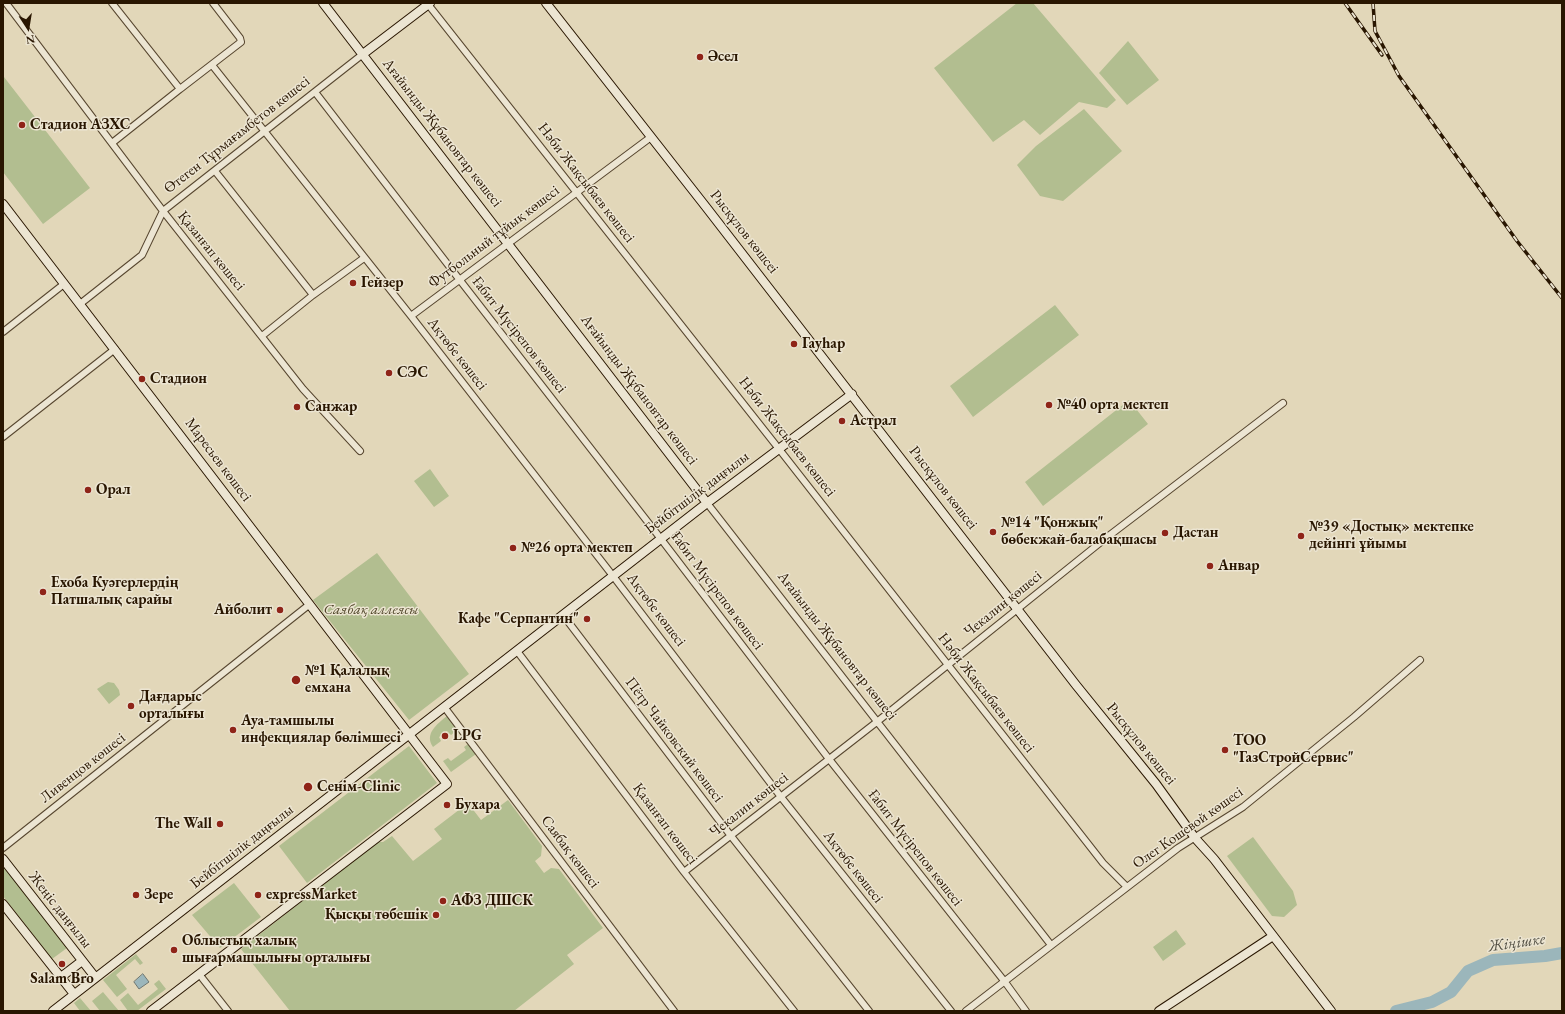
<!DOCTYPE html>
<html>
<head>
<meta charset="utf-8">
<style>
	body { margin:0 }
	#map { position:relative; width:1565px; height:1014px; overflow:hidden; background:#e2d7b9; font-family:"EB Garamond",serif }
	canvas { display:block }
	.frame { position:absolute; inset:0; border:4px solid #291601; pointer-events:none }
	.north { position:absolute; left:8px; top:8px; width:40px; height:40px; -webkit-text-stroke:3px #ece5d2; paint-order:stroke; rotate:168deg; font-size:11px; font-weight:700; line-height:16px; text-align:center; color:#291601 }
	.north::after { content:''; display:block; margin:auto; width:14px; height:18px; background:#291601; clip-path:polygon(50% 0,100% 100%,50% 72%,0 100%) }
</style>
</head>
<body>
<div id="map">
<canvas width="1565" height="1014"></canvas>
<div class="frame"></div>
<div class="north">N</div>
</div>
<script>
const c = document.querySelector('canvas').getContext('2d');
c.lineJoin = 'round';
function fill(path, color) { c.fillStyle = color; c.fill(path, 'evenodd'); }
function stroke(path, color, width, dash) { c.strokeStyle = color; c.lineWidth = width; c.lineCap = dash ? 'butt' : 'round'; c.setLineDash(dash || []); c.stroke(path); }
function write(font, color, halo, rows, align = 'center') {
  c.font = font + ' "EB Garamond",serif'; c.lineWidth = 3; c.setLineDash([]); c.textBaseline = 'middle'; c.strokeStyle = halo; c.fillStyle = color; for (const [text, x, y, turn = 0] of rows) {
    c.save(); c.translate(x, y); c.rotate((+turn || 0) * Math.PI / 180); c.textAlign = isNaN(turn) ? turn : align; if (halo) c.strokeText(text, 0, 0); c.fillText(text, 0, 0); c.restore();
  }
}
fill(new Path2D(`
	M1017 3H1033L1116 100 1107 108 1079 102 1040 135 1024 120 993 142 934 68Z
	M1128 41 1159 80 1127 105 1099 73Z
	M4 77 90 188 43 224 3 172V78Z
	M1084 109 1122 151 1063 201 1040 196 1017 165 1036 146Z
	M1055 305 1079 335 973 417 950 386Z
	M1129 400 1148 424 1043 506 1025 482Z
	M430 469 449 496 434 507 414 481Z
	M377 553 469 674 409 720 313 600Z
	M108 682 114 683 119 690 120 695 109 704 97 689Z
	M447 716 457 730 451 735 447 731 439 737 441 741 433 747C424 734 437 724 447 716Z
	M468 744 476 754 451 772 443 761 448 758 451 761 466 750 464 747Z
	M409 746 437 783 307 883 279 846Z
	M508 800 542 846 541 856 535 861 544 873 551 868 559 869 603 928 567 955 574 964 514 1011H290L241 949 378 842H383L392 836 413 861 442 839 434 829 468 803 481 820Z
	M1253 837 1293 891 1297 905 1284 917 1272 916 1227 856Z
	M3 866 67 948 52 959 3 896Z
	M234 883 261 917 220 948 192 915Z
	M1176 930 1186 944 1163 961 1153 947Z
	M136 954 143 963 140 965 135 959 116 975 127 989 117 997 103 980Z
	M159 980 166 989 137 1011H128L120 1000 128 993 138 1005 158 989 154 984Z
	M103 992 119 1011H100L92 1001Z
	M80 998 91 1011H80L74 1003Z`), '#b2be90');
const water = new Path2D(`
	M143 974 149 982 139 989 134 982Z`);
fill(water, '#9bb6bb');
stroke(water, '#6d7671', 1);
stroke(new Path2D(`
	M1396 1011 1432 1002 1451 992 1468 971 1493 960 1545 956 1562 953`), '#9bb6bb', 12);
const street = new Path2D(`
	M6 3 163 211 303 389 360 451
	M112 3 180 89 241 42 240 38 213 3
	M427 3 779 449 1103 863 1127 887
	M212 65 411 316 613 576 781 797 951 1011
	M315 92 459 279 661 539 829 759 1005 982 1026 1011
	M112 143 180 89
	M215 171 313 295
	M80 304 142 255 163 211 363 54
	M411 316 651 137
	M3 332 64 284
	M262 336 313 295 364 258
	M3 437 115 349
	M707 503 1051 945
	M563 615 731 836 869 1011
	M517 651 684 872 794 1011
	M445 708 674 1011
	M3 848 310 604
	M684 872 878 721 1106 538 1283 403
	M199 974 228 1011
	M966 1011 1178 848 1243 807 1354 717 1420 660`);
const secondary = new Path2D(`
	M323 3 707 503
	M546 3 706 207 1076 685 1156 784 1195 838 1214 859 1331 1011
	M363 54 430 3
	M3 204 447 784 151 1011
	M3 859 95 977
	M3 904 74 994
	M61 977 82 961
	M53 1011 707 503 852 394
	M1159 1011 1273 936`);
stroke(street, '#57462f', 8);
stroke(secondary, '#291601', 10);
stroke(street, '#ece5d2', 6);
stroke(secondary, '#ece5d2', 8);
const rail = new Path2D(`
	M1345 3 1382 55
	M1373 3 1375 31 1399 76 1517 241 1562 298`);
stroke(rail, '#291601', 3.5);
stroke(rail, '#ece5d2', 2, [6]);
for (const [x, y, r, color] of [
	[700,57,4,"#8f2418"],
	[22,125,4,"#8f2418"],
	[353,283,4,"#8f2418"],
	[794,344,4,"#8f2418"],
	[389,373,4,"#8f2418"],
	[142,379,4,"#8f2418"],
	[1049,405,4,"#8f2418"],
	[297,407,4,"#8f2418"],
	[842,421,4,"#8f2418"],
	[88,490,4,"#8f2418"],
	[993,532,4,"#8f2418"],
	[1165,533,4,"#8f2418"],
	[1301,536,4,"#8f2418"],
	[513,548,4,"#8f2418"],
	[1210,566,4,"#8f2418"],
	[43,592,4,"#8f2418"],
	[280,610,4,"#8f2418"],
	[587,619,4,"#8f2418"],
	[296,680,5,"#8f2418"],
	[131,706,4,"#8f2418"],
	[233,730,4,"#8f2418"],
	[445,736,4,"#8f2418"],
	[1225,750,4,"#8f2418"],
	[308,787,5,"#8f2418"],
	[447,805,4,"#8f2418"],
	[220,824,4,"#8f2418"],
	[136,895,4,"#8f2418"],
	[258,895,4,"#8f2418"],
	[443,901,4,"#8f2418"],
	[436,915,4,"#8f2418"],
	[174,950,4,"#8f2418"],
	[62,964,4,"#8f2418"]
]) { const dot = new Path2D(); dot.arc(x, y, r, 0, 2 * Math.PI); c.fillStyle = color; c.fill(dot); stroke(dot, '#ece5d2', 1.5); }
write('bold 15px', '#291601', '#ece5d2', [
	["Əсел",708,57],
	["Стадион АЗХС",30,125],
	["Гейзер",361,283],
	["Гауhар",802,344],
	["СЭС",397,373],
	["Стадион",150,379],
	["№40 орта мектеп",1057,405],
	["Санжар",305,407],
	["Астрал",850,421],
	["Орал",96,490],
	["№14 \"Қонжық\"",1001,523],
	["бөбекжай-балабақшасы",1001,540],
	["№39 «Достық» мектепке",1309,527],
	["дейінгі ұйымы",1309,544],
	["Дастан",1173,533],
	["№26 орта мектеп",521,548],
	["Анвар",1218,566],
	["Ехоба Куәгерлердің",51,583],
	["Патшалық сарайы",51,600],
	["Айболит",272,610,"right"],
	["Кафе \"Серпантин\"",579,619,"right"],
	["№1 Қалалық",305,671],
	["емхана",305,688],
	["Дағдарыс",139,697],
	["орталығы",139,714],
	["Ауа-тамшылы",241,721],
	["инфекциялар бөлімшесі",241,738],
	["LPG",453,736],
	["ТОО",1233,741],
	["\"ГазСтройСервис\"",1233,758],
	["Сенім-Clinic",317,787],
	["Бухара",455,805],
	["The Wall",212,824,"right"],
	["Зере",144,895],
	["expressMarket",266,895],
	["АФЗ ДШСК",451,901],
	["Қысқы төбешік",428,915,"right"],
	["Облыстық халық",182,941],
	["шығармашылығы орталығы",182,958],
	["Salam Bro",62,979,"center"]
], 'left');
write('15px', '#291601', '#ece5d2', [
	["Ағайынды Жұбановтар көшесі",442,133,52],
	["Өтеген Тұрмағамбетов көшесі",237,135,-38],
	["Нәби Жақсыбаев көшесі",586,183,52],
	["Рысқұлов көшсеі",744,232,52],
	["Футбольный тұйық көшесі",494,237,-37],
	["Қазанғап көшесі",211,251,51],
	["Ғабит Мүсірепов көшесі",519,335,52],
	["Ақтөбе көшесі",457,354,52],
	["Ағайынды Жұбановтар көшесі",639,390,53],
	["Нәби Жақсыбаев көшесі",787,437,52],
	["Маресьев көшесі",218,460,53],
	["Рысқұлов көшсеі",943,488,52],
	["Бейбітшілік даңғылы",697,493,-37],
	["Ғабит Мүсірепов көшесі",717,591,53],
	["Чекалин көшесі",1003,604,-39],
	["Ақтөбе көшесі",656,610,53],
	["Ағайынды Жұбановтар көшесі",837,646,52],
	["Нәби Жақсыбаев көшесі",986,693,52],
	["Пётр Чайковский көшесі",674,740,53],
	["Рысқұлов көшсеі",1141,744,51],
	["Ливенцов көшесі",83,768,-38],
	["Чекалин көшесі",749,805,-38],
	["Қазанғап көшесі",665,824,53],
	["Олег Кошевой көшесі",1188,828,-35],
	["Бейбітшілік даңғылы",242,847,-38],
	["Ғабит Мүсірепов көшесі",915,848,52],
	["Саябақ көшесі",570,852,53],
	["Ақтөбе көшесі",853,867,52],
	["Жеңіс даңғылы",60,910,52]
]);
write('italic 15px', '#52482c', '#ece5d2', [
	["Саябақ аллеясы",371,610]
]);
write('italic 16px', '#514e42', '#ece5d2', [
	["Жіңішке",1517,943,-8]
]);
</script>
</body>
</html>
